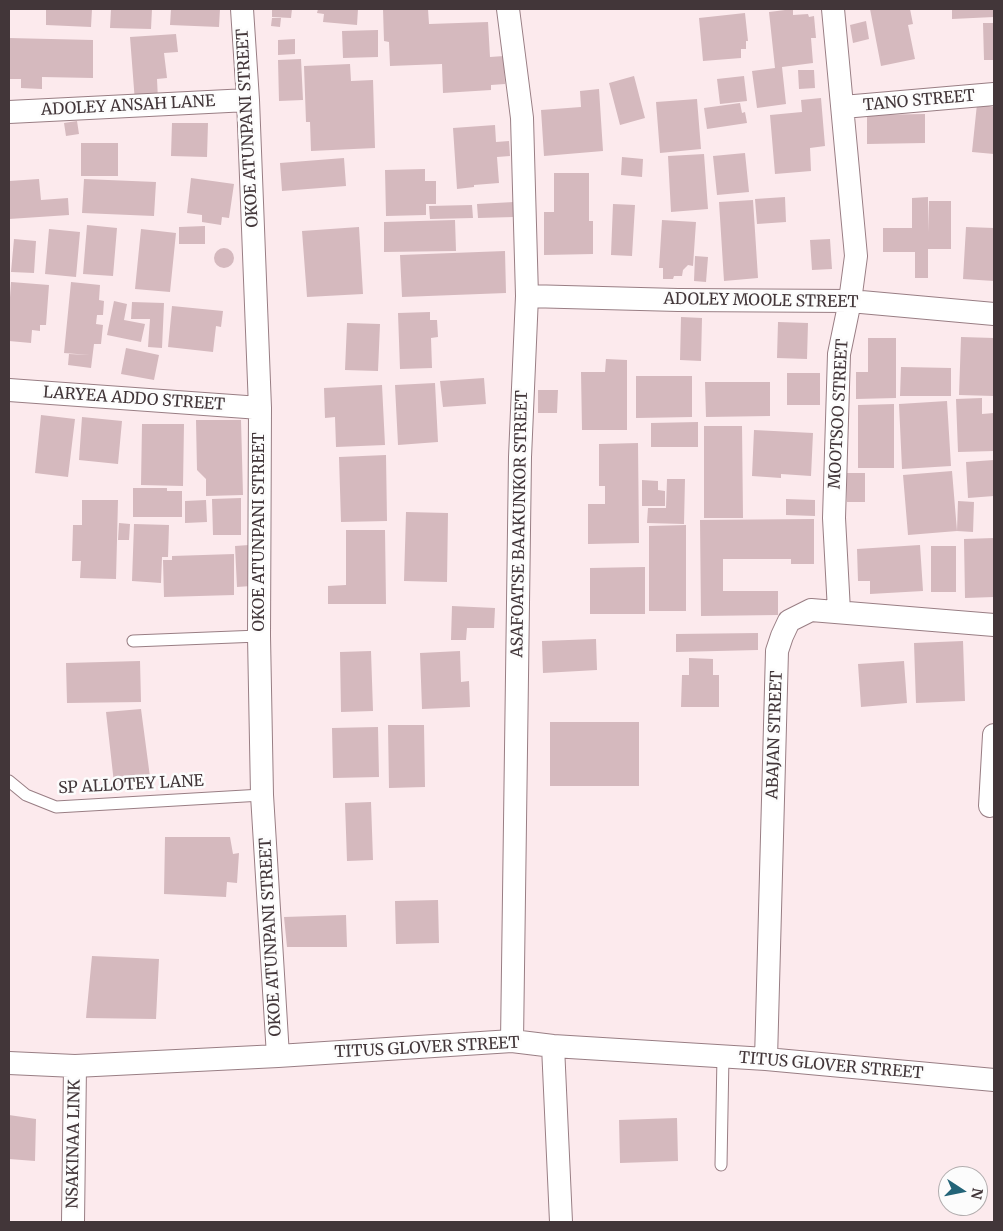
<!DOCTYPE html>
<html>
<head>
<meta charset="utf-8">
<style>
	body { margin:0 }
	#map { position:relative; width:1003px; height:1231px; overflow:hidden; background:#fceaed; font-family:Merriweather,serif }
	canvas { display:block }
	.frame { position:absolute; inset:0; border:10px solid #423639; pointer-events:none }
	.north { position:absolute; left:938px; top:1166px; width:50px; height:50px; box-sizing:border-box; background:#fcfcfc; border:1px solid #b2adae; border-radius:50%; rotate:101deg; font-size:14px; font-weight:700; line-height:20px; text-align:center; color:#423639 }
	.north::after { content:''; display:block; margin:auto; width:18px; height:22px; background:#236478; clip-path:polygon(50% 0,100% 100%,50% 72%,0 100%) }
</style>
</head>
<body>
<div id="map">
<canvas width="1003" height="1231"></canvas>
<div class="frame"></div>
<div class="north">N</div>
</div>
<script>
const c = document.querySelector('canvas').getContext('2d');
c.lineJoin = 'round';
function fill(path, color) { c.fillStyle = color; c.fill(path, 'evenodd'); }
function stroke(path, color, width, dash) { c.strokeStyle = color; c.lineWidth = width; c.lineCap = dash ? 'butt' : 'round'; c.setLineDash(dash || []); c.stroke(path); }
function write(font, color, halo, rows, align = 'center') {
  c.font = font + ' Merriweather,serif'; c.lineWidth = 5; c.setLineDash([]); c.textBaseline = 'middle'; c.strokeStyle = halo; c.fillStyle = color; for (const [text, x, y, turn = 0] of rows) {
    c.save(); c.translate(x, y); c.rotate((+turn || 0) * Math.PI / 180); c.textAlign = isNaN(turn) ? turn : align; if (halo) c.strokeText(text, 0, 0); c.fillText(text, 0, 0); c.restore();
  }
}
fill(new Path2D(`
	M46 9H92L91 27 46 25Z
	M111 9H152L151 29 110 28Z
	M171 9H220L219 27 170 25Z
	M272 9H292L291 18 272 17Z
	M318 9H358L357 25 323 22 324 14 317 13Z
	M383 9H428L429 24 488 22 490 57 504 56 505 84 491 85V90L443 93 442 64 390 66 389 42 384 41Z
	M793 9V15L808 14 809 17 814 16 816 38H811L813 63 782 67 786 104 757 108 752 71 775 68 769 12Z
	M870 9H910L913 24 908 25 915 59 881 66Z
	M952 9H994V17L952 19Z
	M745 13 748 41H746V49H741V58L703 61 699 18Z
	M272 18H281L280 27 271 26Z
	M866 21 869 39 853 43 850 25Z
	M983 23H994V60H984Z
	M378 30V57L343 58 342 31Z
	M176 34 178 52 164 53 167 78 157 79 158 100 135 102 130 37Z
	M9 38 93 40V78L42 77V89L21 88V79H9Z
	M295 39V54L278 55V40Z
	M301 59 303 100 279 101 278 60Z
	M350 64 351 81 373 80 375 148 311 151 310 122H306L304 66Z
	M798 70H814L815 88 799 89Z
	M634 76 645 118 620 125 609 83Z
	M744 76 747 101 720 104 717 79Z
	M599 89 603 151 544 156 541 110 581 107 580 91Z
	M821 98 825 146 810 148 811 171 775 174 770 115 802 112 801 100Z
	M697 99 701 149 660 153 656 102Z
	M740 103 742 113 745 112 747 123 707 129 704 108Z
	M977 104 994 107V154L972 152Z
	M925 114V143L867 144V115Z
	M77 121 79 134 66 136 64 123Z
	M172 123H208L207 157 171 156Z
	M495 125 496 142 509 141 510 156 497 157 499 183 474 185V187L457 189 453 128Z
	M81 143H118V176H81Z
	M745 153 749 192 717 195 713 156Z
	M704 154 708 209 671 212 668 156Z
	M622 157 643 159 642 177 621 175Z
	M344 158 346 186 282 191 280 163Z
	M425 169V181H436V204H426V215L386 216 385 170Z
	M554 173H589V221H593V254L544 255V212H554Z
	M191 178 234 184 229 218 222 217 221 225 202 222V215L187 213Z
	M39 179 41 200 68 198 69 215 9 219V181Z
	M84 179 156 182 154 216 82 213Z
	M785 197 786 222 757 224 755 199Z
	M928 197V232L929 201H951V249H928V278H915V252H883V228H912V198Z
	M753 200 758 278 724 281 719 202Z
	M514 202V217L478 218 477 204Z
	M613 204 635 205 632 256 611 255Z
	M472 205 473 218 430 219 429 206Z
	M455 220 456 251 384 252V222Z
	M662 220 696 222 693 266 688 265 683 270 682 276H674L673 279H663V268H659Z
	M87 225 117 228 113 276 83 274Z
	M205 226V244H179V227Z
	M359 227 363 294 307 297 302 231Z
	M966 227 994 228V281L963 279Z
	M49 229 80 232 76 277 45 274Z
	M141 229 176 233 170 292 135 289Z
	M14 239 36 241 34 273 11 272Z
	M830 239 832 269 812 270 810 240Z
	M214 258a10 10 0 1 1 20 0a10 10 0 1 1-20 0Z
	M505 251 506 293 402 297 400 255Z
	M695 256 708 257 706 282 694 281Z
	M11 282 49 285 46 325H40V331L32 330 31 343 9 341V313Z
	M71 282 100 285 99 300 104 301 103 315H97L96 324 103 325 101 344H94L91 368 68 365 69 354 90 355 64 353Z
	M114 301 127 304 124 320 145 324 141 342 107 335Z
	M132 302 164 303 162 348 148 347 150 319H131Z
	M172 306 223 311 221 327 216 326 213 352 168 347Z
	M430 312V320H437L438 337 431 338 432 368 400 369 398 313Z
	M681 317 702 318 701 361 680 360Z
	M778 322 808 323 807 359 777 358Z
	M347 323 380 324 378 371 345 370Z
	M961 337 994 338V396L959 395Z
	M868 338H896V398L856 399V372H868Z
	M126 348 159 355 154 380 121 374Z
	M606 359 627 360V430H582L581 372H605Z
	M901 367 951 368V396H900Z
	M787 373H820V405H787Z
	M636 376H692V417L636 418Z
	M484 378 486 404 443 407 440 381Z
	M705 382H770V416L706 417Z
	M435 383 438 442 398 445 395 385Z
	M382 385 385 445 336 447 335 417 325 418 324 388Z
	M538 390H558L557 413H538Z
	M982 398V414L994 413V451L958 452 956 399Z
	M947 401 951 466 902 469 899 404Z
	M894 404V468H858V405Z
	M41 415 75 419 68 477 35 473Z
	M82 417 122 421 118 464 79 460Z
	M196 420H241L243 495 206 496V479L197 470Z
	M698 422V447H651V423Z
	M142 424H184L183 486 141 485Z
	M704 426H742L743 518H704Z
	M754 430 813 433 811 476 781 474V478L752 476Z
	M638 443 639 543 588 544V504H605V486H599V444Z
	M386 455 387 521 341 522 339 457Z
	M994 460V496L968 498 966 462Z
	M952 471 957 531 908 535 903 475Z
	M847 473H865V502H847Z
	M667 479H685L684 524 647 523 648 508H666Z
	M642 480 658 481V490L665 491V506H642Z
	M133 488H167V491H182V517H133Z
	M241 498V535H213L212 499Z
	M786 499 815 500V516L786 515Z
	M82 500H118L116 579 80 578 81 561H72L73 525H82Z
	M206 500 207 522 185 523V501Z
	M958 501 974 502 973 532 957 531Z
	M406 512 448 513 447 582 404 581Z
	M814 519V564H791V559H723V591H778V615L701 616 700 520Z
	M119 523 130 524 129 540H118Z
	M134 524 169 525 168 557H162L161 583 132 581Z
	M686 525V611H649V526Z
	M346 530H385L386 604H328V586L346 585Z
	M994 538V597L965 598 964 539Z
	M249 545 251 586 237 587 235 546Z
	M920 545 923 591 870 594V581H858L857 549Z
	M931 546H956V592H931Z
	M234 554V595L164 597 163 560H172V556Z
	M645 567V614H590V568Z
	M452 606 495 608 494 628H467L466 640H451Z
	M758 633V650L676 652V634Z
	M596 639 597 670 543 673 542 641Z
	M963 641 965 701 916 703 914 643Z
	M371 651 373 711 341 712 340 652Z
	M460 651 461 682 469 681 470 707 422 709 420 653Z
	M689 658 713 659V675H719V707H681L682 675H689Z
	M140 661 141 702 67 703 66 663Z
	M904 661 907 703 861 707 858 664Z
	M141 709 150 777 114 783 106 712Z
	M550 722H639V786H550Z
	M388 725H424L425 787 389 788Z
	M378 727 379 777 333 778 332 728Z
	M371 802 373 860 347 861 345 803Z
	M165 837H230L233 854 239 853 237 883 227 882 226 897 164 894Z
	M438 900 439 943 396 944 395 901Z
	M346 915 347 947H287L284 917Z
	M92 956 159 959 156 1019 86 1018Z
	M9 1115 36 1119 35 1161 9 1159Z
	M677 1118 678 1161 620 1163 619 1120Z`), '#d5b9be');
const lane = new Path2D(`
	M133 641 259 636
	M9 781 26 795 56 807 262 795
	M721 1165 723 1056`);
const street = new Path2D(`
	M242 9 248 100 260 408 259 636 262 795 278 1056
	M508 9 522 118 527 296 520 457 512 1041
	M833 9 856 256 850 301 839 354 834 518 839 611
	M843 107 994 94
	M9 112 248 100
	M527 296 678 300 850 301 994 314
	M9 390 260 408
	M990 806 994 735
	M553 1046 561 1222
	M766 1059 777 651 782 636 789 621 811 610 994 625
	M9 1063 75 1066 278 1056 512 1041 553 1046 766 1059 994 1080
	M73 1222 75 1066`);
stroke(lane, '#997e84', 13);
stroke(street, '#997e84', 24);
stroke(lane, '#fff', 11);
stroke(street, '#fff', 22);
write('16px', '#423639', '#fcfcfc', [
	["TANO STREET",919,101,-5],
	["ADOLEY ANSAH LANE",128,106,-3],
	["OKOE ATUNPANI STREET",248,128,-93],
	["ADOLEY MOOLE STREET",761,301,1],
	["LARYEA ADDO STREET",134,399,4],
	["MOOTSOO STREET",839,414,-87],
	["ASAFOATSE BAAKUNKOR STREET",520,524,-89],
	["OKOE ATUNPANI STREET",259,532,-90],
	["ABAJAN STREET",775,735,-88],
	["SP ALLOTEY LANE",131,785,-3],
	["OKOE ATUNPANI STREET",271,937,-93],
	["TITUS GLOVER STREET",427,1048,-3],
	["TITUS GLOVER STREET",831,1066,5],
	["NSAKINAA LINK",74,1144,-89]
]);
</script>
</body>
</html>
